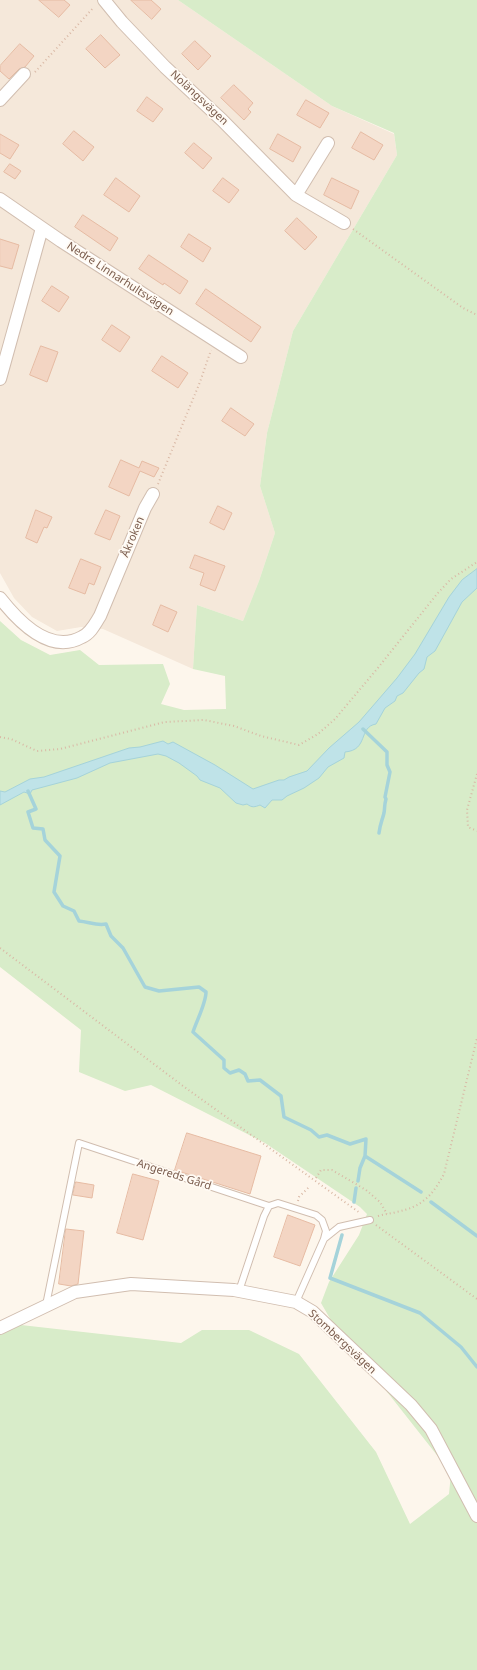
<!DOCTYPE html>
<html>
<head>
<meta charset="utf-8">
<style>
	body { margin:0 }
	canvas { display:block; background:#fdf6ec }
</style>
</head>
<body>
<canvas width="477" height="1670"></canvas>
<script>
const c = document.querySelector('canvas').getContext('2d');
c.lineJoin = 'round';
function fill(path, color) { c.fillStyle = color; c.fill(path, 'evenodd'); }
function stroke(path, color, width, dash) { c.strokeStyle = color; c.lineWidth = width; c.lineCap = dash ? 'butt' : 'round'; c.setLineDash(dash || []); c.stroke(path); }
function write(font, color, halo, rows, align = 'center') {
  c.font = font + ' "Noto Sans",sans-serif'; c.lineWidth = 3.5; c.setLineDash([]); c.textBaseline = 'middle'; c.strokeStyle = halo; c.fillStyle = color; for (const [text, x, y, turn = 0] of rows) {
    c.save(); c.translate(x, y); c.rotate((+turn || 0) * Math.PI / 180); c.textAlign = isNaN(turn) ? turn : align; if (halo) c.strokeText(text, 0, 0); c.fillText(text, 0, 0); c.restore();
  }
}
fill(new Path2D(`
	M0 0H178L332 106 394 134 397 155 293 331 267 433 260 486 275 533 259 581 243 621 197 605 193 669 103 629 81 627 57 631 32 617 14 598 0 573Z`), '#f5e8da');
fill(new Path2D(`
	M178 0H477V1670H0V1335L21 1325 181 1343 202 1330H249L299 1354 376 1452 410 1524 449 1494 451 1473 332 1322 321 1303 329 1282 359 1235 367 1214 360 1207 265 1143 151 1085 125 1091 79 1072 81 1030 0 967V621L21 640 50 655 80 650 99 665 163 664 170 684 161 704 184 710 226 709 225 676 193 669 197 605 243 621 259 581 275 533 260 486 267 433 293 331 397 155 394 133 332 106Z`), '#d8ecc9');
const water = new Path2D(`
	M477 569V588L462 602 435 651 427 657 424 669 419 673 403 693 397 696 395 701 385 708 376 724C358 727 369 750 345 752L344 758 328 767 319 778 304 788 287 796 282 800H272L265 808 260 805C255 807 252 808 247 804L243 805 236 803 220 788 200 780 197 776 179 763 166 756 158 754 110 763 77 778 32 790 30 794 24 792 0 805V791L5 792 30 779 44 777 129 748 140 747 163 741 168 744 173 742 215 765 253 789 279 780H284L289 777 307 771 329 748 359 722 397 678 415 654 449 597 462 580Z`);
fill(water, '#bfe3e8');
stroke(water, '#a5d3da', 1);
stroke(new Path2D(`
	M363 729 387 752V765L390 772 385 797 386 799C384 806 385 808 384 813 382 821 380 824 379 833
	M28 791 36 809 28 812 33 828 43 829 45 840 60 856 54 892 63 906 74 911 79 921C89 922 97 926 106 924L111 936 123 948 145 987 159 991 199 987 206 992C206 1003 197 1020 193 1032L224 1060V1068L230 1073 239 1070 245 1074 248 1081 260 1080 281 1096 284 1117 311 1130 319 1137 327 1135 350 1144 366 1139 365 1156 421 1192
	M358 1181 360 1168 365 1156
	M354 1202 356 1188
	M431 1202 477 1236
	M342 1235 330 1278 420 1313 461 1347 477 1367`), '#a5d3da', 3.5);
const building = new Path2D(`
	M39 0H64L70 5 59 17Z
	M131 0H151L161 9 152 19Z
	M101 35 120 55 105 68 86 49Z
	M195 41 211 56 198 70 182 54Z
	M20 44 34 56 25 67 19 69 9 79 0 71V66Z
	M234 85 253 103 248 109 251 112 244 120 221 98Z
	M147 97 163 109 153 122 137 111Z
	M306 100 329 113 320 128 297 115Z
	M74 131 94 147 83 161 63 144Z
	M361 132 383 145 374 160 352 148Z
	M0 134 19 145 10 159 0 153Z
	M278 134 301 147 293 162 270 149Z
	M194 143 212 158 203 169 185 153Z
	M10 164 21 171 15 179 4 172Z
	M116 178 140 196 129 212 104 195Z
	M223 178 239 190 229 203 213 191Z
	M332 178 359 191 351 209 324 195Z
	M83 215 118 238 110 251 75 227Z
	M297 218 317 237 305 250 285 231Z
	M189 234 211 248 203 262 181 247Z
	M0 239 19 245 12 269 0 266Z
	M149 255 188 281 180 294 164 283 163 285 139 269Z
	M52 286 69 297 59 312 42 301Z
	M206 289 261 327 251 342 196 304Z
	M112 325 130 337 120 352 102 340Z
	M41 346 58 352 47 382 30 375Z
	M162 356 188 373 178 388 152 371Z
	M231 408 254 424 245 436 222 421Z
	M121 460 139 468 142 461 159 468 154 477 140 471 129 496 109 487Z
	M218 506 232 513 224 530 210 523Z
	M36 510 52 517 47 528 44 527 37 543 26 538Z
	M106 510 120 516 110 540 95 534Z
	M195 555 225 566 215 591 200 585 204 573 190 568Z
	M81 559 101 567 94 585 89 583 85 594 69 588Z
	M161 605 177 612 168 632 153 625Z
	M187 1133 261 1156 250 1194 175 1170Z
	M133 1174 159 1181 143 1240 117 1233Z
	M76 1182 94 1185 92 1198 73 1195Z
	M288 1215 315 1225 300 1266 274 1257Z
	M66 1229 84 1231 78 1284 71 1286 59 1284Z`);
fill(building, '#f3d5c3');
stroke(building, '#e6bba3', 1);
const lane = new Path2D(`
	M324 1239 339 1227 370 1220
	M239 1291 264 1216 269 1206 278 1203 316 1215 322 1220 326 1231 324 1239 296 1302
	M46 1305 79 1143 269 1206`);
const street = new Path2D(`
	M104 0 122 22 165 67 222 120 296 195 344 223
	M0 100 24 74
	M296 195 328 143
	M0 199 61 241 241 357
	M0 379 42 228
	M0 598C18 621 50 655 82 637 91 633 95 624 100 616L145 508 153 494
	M0 1328 75 1292 131 1284 234 1290 296 1302 313 1312 411 1405 431 1429 477 1516`);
stroke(lane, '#d1beb0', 8);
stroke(street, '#d1beb0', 14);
stroke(new Path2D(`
	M35 72 94 7
	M353 229 463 308 477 315
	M158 484 200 382 211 350
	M0 737 11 739 37 751 60 749 165 722 204 720 234 726 261 736 299 745 318 734 335 719 377 669 437 594 451 579 477 562
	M477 774 467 810 468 827 477 831
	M0 948 183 1086 360 1213
	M316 1178 321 1170H332L366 1190 380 1202 387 1214
	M298 1201 299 1197 310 1186
	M378 1216C384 1214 390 1214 396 1212 422 1207 432 1196 444 1174L477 1038
	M376 1225 477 1299`), '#d9b8a5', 2, [1, 3]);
stroke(lane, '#fff', 6);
stroke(street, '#fff', 12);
write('11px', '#7a5c4d', '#fffaf3', [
	["Nolängsvägen",199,98,43],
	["Nedre Linnarhultsvägen",120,279,33],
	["Åkroken",133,537,-67],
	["Angereds Gård",174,1175,18],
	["Stombergsvägen",342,1342,43]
]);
</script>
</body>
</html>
